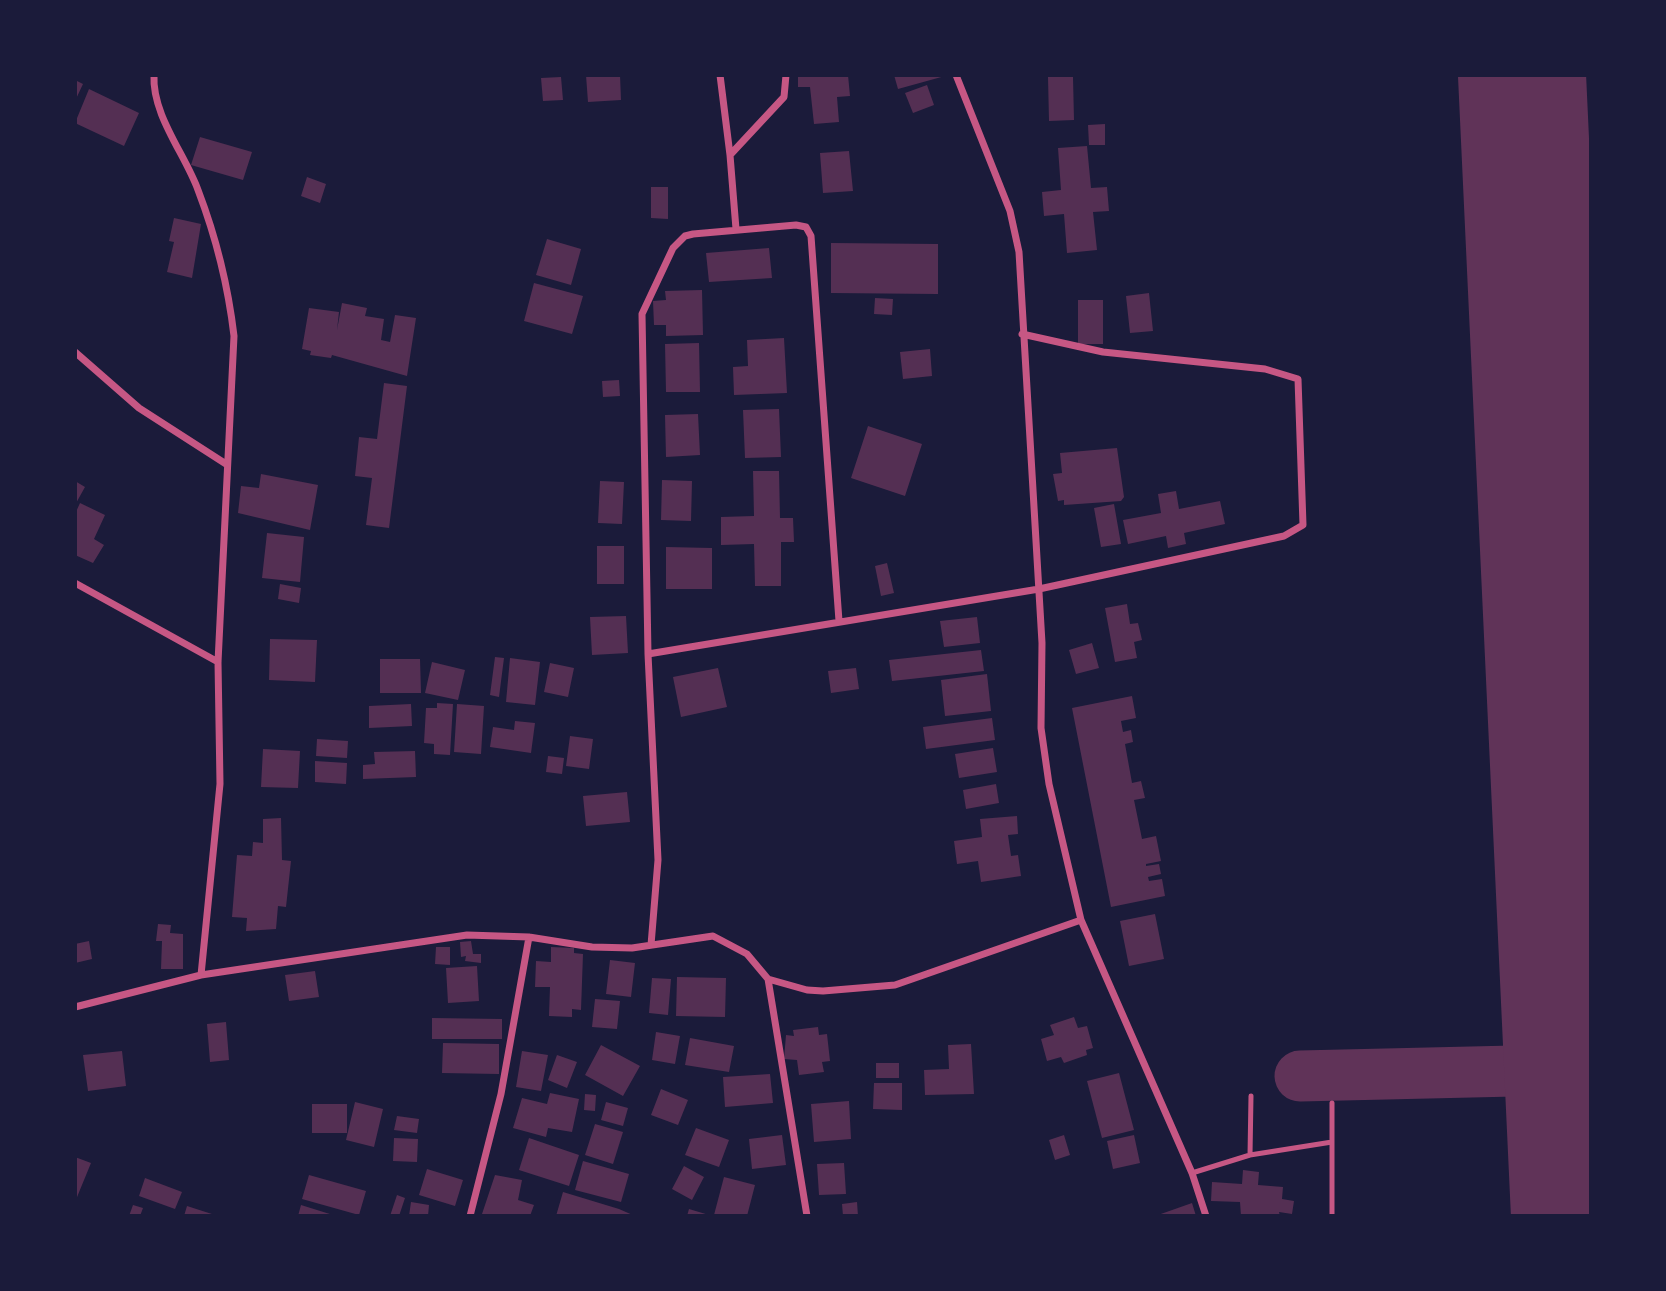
<!DOCTYPE html>
<html>
<head>
<meta charset="utf-8">
<style>
	body { margin:0 }
	#map { position:relative; width:1666px; height:1291px; overflow:hidden; background:#1b1b3a; font-family:Roboto,sans-serif }
	canvas { display:block }
	.frame { position:absolute; inset:0; border:77px solid #1b1b3a; pointer-events:none }
</style>
</head>
<body>
<div id="map">
<canvas width="1666" height="1291"></canvas>
<div class="frame"></div>
</div>
<script>
const c = document.querySelector('canvas').getContext('2d');
c.lineJoin = 'round';
function stroke(path, color, width, dash) { c.strokeStyle = color; c.lineWidth = width; c.lineCap = dash ? 'butt' : 'round'; c.setLineDash(dash || []); c.stroke(path); }
function fill(path, color) { c.fillStyle = color; c.fill(path, 'evenodd'); }
stroke(new Path2D(`
	M1544 542 1591 536
	M1566 1019C1552 1050 1547 1060 1514 1071 1549 1086 1556 1097 1571 1131
	M1300 1076 1514 1071`), '#603358', 51);
stroke(new Path2D(`
	M1522 75 1575 1216`), '#603358', 128);
fill(new Path2D(`
	M586 75H620L621 100 588 102Z
	M798 75H848L850 96 837 97 839 122 814 124 810 87H798Z
	M894 75H945V76L898 89Z
	M561 77 563 100 543 101 541 78Z
	M1048 77H1073L1074 120 1049 121Z
	M75 80 83 84 75 101Z
	M927 85 934 105 913 113 905 93Z
	M89 89 139 113 124 146 75 123Z
	M1105 124V145H1089L1088 125Z
	M200 137 252 152 243 180 191 165Z
	M1087 146 1091 188 1107 187 1109 211 1093 212 1097 250 1067 253 1064 214 1044 216 1042 192 1061 190 1058 148Z
	M849 151 853 191 823 193 820 153Z
	M307 177 326 184 320 203 301 196Z
	M651 187H668V219L651 218Z
	M174 218 201 224 192 278 167 272 174 242 169 241Z
	M547 239 581 249 571 285 536 275Z
	M831 243 938 244V294L831 293Z
	M769 248 772 278 709 282 706 253Z
	M534 283 583 296 572 334 524 321Z
	M702 290 703 335 666 336V325H654L653 301 666 300 665 291Z
	M1149 293 1153 331 1130 333 1126 296Z
	M875 298 893 299 892 315 874 314Z
	M1078 300H1103V344H1078Z
	M342 303 367 308 365 316 384 319 381 340 390 342 395 315 416 318 407 376 332 355 331 358 310 355 311 351 302 349 309 308 339 312 337 330Z
	M784 338 787 393 734 395 733 367 748 366 747 340Z
	M699 343 700 392H666L665 344Z
	M930 349 932 376 903 379 900 352Z
	M619 380 620 396 603 397 602 381Z
	M384 383 407 386 389 528 366 525 372 478 355 476 359 437 377 439Z
	M779 409 781 457 745 458 743 410Z
	M698 414 700 455 666 457 665 415Z
	M868 426 922 444 905 496 851 478Z
	M1117 448 1124 497 1121 501 1064 505V500L1058 501 1053 474 1062 473 1060 453Z
	M753 471H779L780 518H793L794 542H781V586H755L754 544 721 545V517L754 516Z
	M261 474 318 485 310 530 238 513 241 486 259 488Z
	M662 480 692 481 691 521 661 520Z
	M75 481 85 487 75 505Z
	M600 481 624 482 622 524 598 523Z
	M1176 491 1179 509 1220 501 1225 524 1184 533 1186 544 1168 548 1166 536 1128 544 1123 520 1161 513 1158 494Z
	M80 503 105 515 94 539 104 545 93 563 75 555V514Z
	M1114 504 1121 544 1101 547 1094 508Z
	M267 533 304 537 300 582 262 578Z
	M597 546H624V584H597Z
	M666 547 712 548V589H666Z
	M887 563 894 593 881 596 875 566Z
	M280 584 301 588 299 603 278 599Z
	M1127 604 1130 624 1138 623 1142 640 1134 642 1137 658 1115 662 1105 608Z
	M626 616 628 653 592 655 590 617Z
	M977 617 980 643 944 647 940 621Z
	M270 639 317 640 315 682 269 680Z
	M1092 643 1099 668 1076 674 1069 650Z
	M981 650 984 671 892 681 889 660Z
	M495 657 504 658 499 697 490 695Z
	M510 658 540 662 535 705 506 702Z
	M380 659H420L421 693H380Z
	M432 662 465 670 458 700 425 693Z
	M550 663 574 668 568 697 544 692Z
	M718 668 727 707 681 717 673 677Z
	M856 668 859 689 831 693 828 671Z
	M987 674 991 711 945 716 941 680Z
	M1132 696 1136 718 1121 721 1123 732 1131 730 1133 742 1125 744 1132 783 1141 781 1145 798 1134 800 1142 839 1156 836 1161 861 1146 864V866L1159 864 1161 874 1148 877 1149 881 1162 879 1165 896 1111 907 1072 708Z
	M437 703 453 704 450 755 434 754V744L424 743 426 708H437Z
	M411 704 412 726 369 728V706Z
	M457 704 484 706 481 754 454 752Z
	M992 718 995 740 926 749 923 727Z
	M515 721 535 723 531 753 490 747 493 727 514 730Z
	M570 736 593 739 589 769 566 766Z
	M317 739 348 741 347 758 316 756Z
	M993 748 997 772 959 778 955 754Z
	M263 749 300 751 298 788 261 787Z
	M415 751 416 777 363 779V765L375 764 374 752Z
	M548 756 564 758 562 774 546 772Z
	M315 761 347 763 346 784 315 782Z
	M996 784 999 803 966 809 963 790Z
	M627 792 630 822 586 826 583 796Z
	M1017 816 1018 834 1008 835 1011 856 1018 855 1021 876 981 882 978 861 957 864 954 841 982 837 980 819Z
	M281 818 282 860 291 861 286 907 278 906 276 929 246 931 247 918 232 917 237 855 252 856 253 842 263 843V819Z
	M1155 914 1164 959 1129 966 1120 921Z
	M158 924 171 925 170 933 183 934V969H161L162 941H156Z
	M89 941 92 959 75 963V944Z
	M471 941 473 954H481V963L465 961 466 956 461 957 460 942Z
	M436 947H450V965L435 964Z
	M551 947 574 948V953L583 954 581 1010 572 1009V1017L549 1016 550 987H535L536 961 551 962Z
	M610 960 635 963 631 997 606 994Z
	M477 966 479 1001 448 1003 446 968Z
	M315 971 319 997 289 1001 285 975Z
	M677 977 726 978 725 1017 676 1016Z
	M652 978 671 979 668 1015 649 1013Z
	M595 999 620 1001 617 1029 592 1027Z
	M1074 1017 1078 1028 1087 1026 1093 1048 1086 1050 1087 1055 1064 1063 1061 1057 1047 1061 1041 1039 1054 1035 1050 1025Z
	M432 1018 502 1019V1039H432Z
	M226 1022 229 1060 210 1062 207 1024Z
	M818 1027 819 1035 827 1034 830 1061 822 1062 824 1072 799 1075 797 1060 784 1059 786 1035 794 1036 793 1030Z
	M656 1032 680 1036 675 1064 652 1060Z
	M690 1038 734 1046 729 1072 685 1065Z
	M443 1043 499 1044V1074L442 1073Z
	M971 1044 974 1094 925 1095 924 1070 949 1069 948 1045Z
	M601 1045 640 1066 623 1096 585 1075Z
	M122 1051 126 1086 88 1091 83 1055Z
	M522 1051 548 1055 541 1091 516 1087Z
	M557 1055 577 1062 567 1088 548 1080Z
	M876 1063H899V1078H876Z
	M1119 1073 1134 1130 1102 1138 1087 1081Z
	M770 1074 773 1103 725 1107 723 1077Z
	M874 1083H902V1110L873 1109Z
	M661 1089 688 1100 678 1125 651 1115Z
	M550 1093 579 1099 572 1132 548 1128 546 1137 513 1128 522 1098 547 1104Z
	M585 1094 596 1095 595 1111 584 1110Z
	M849 1101 851 1139 814 1142 811 1104Z
	M355 1102 383 1109 374 1147 346 1140Z
	M606 1102 628 1108 623 1126 601 1120Z
	M312 1104H347V1133H312Z
	M397 1116 419 1119 417 1133 394 1130Z
	M595 1124 623 1132 613 1164 585 1155Z
	M696 1128 729 1140 719 1167 685 1155Z
	M782 1135 786 1165 752 1169 749 1139Z
	M1064 1135 1070 1155 1055 1160 1049 1140Z
	M1134 1135 1140 1163 1113 1169 1107 1141Z
	M394 1138 418 1139 417 1162 393 1161Z
	M529 1138 579 1155 569 1186 519 1170Z
	M75 1157 91 1163 75 1202Z
	M583 1161 629 1174 621 1202 575 1190Z
	M844 1163 846 1194 819 1195 817 1164Z
	M684 1166 704 1177 692 1200 672 1189Z
	M427 1169 463 1180 455 1206 419 1195Z
	M1243 1170 1259 1172 1258 1185 1283 1187 1282 1199 1294 1201 1292 1214 1279 1212 1280 1216H1241L1240 1202 1211 1201 1212 1182 1242 1184Z
	M309 1175 366 1191 359 1215 302 1199Z
	M495 1175 522 1180 518 1200 534 1205 530 1216 482 1214Z
	M724 1177 755 1185 747 1216 714 1215Z
	M145 1178 182 1192 175 1209 139 1196Z
	M563 1192 619 1209 635 1216H556Z
	M397 1195 405 1198 399 1216H390Z
	M411 1202 429 1205 428 1216H409Z
	M857 1202 858 1216H843L842 1204Z
	M1192 1203 1196 1216H1158V1215Z
	M133 1205 143 1208 140 1216H129Z
	M301 1205 333 1215V1216H298Z
	M187 1206 215 1215V1216H184Z
	M689 1209 709 1215V1216H687Z`), '#542f53');
stroke(new Path2D(`
	M1332 1103V1216
	M1250 1155 1332 1142
	M1192 1173 1250 1155 1251 1096`), '#c65784', 5);
stroke(new Path2D(`
	M720 75 730 155
	M956 75 1010 211 1019 252 1042 643 1041 728 1049 784 1081 920 1192 1173 1206 1216
	M736 229 730 155 784 97 786 75
	M75 352 139 408 226 464
	M75 583 218 662
	M648 654 642 314 673 248 685 236 693 234 796 225 806 227 811 236 839 621
	M651 945 658 860 648 654 1039 589 1284 536 1303 525 1298 379 1265 369 1103 352 1022 334
	M201 975 467 935 529 937 592 947 632 948 713 936 747 954 768 979 807 990 823 991 895 985 1081 920
	M768 979 807 1216
	M75 1007 201 975 220 784 218 662 234 336C228 285 216 237 198 190 185 154 152 115 154 75
	M470 1216 501 1094 529 937`), '#c65784', 7);
</script>
</body>
</html>
